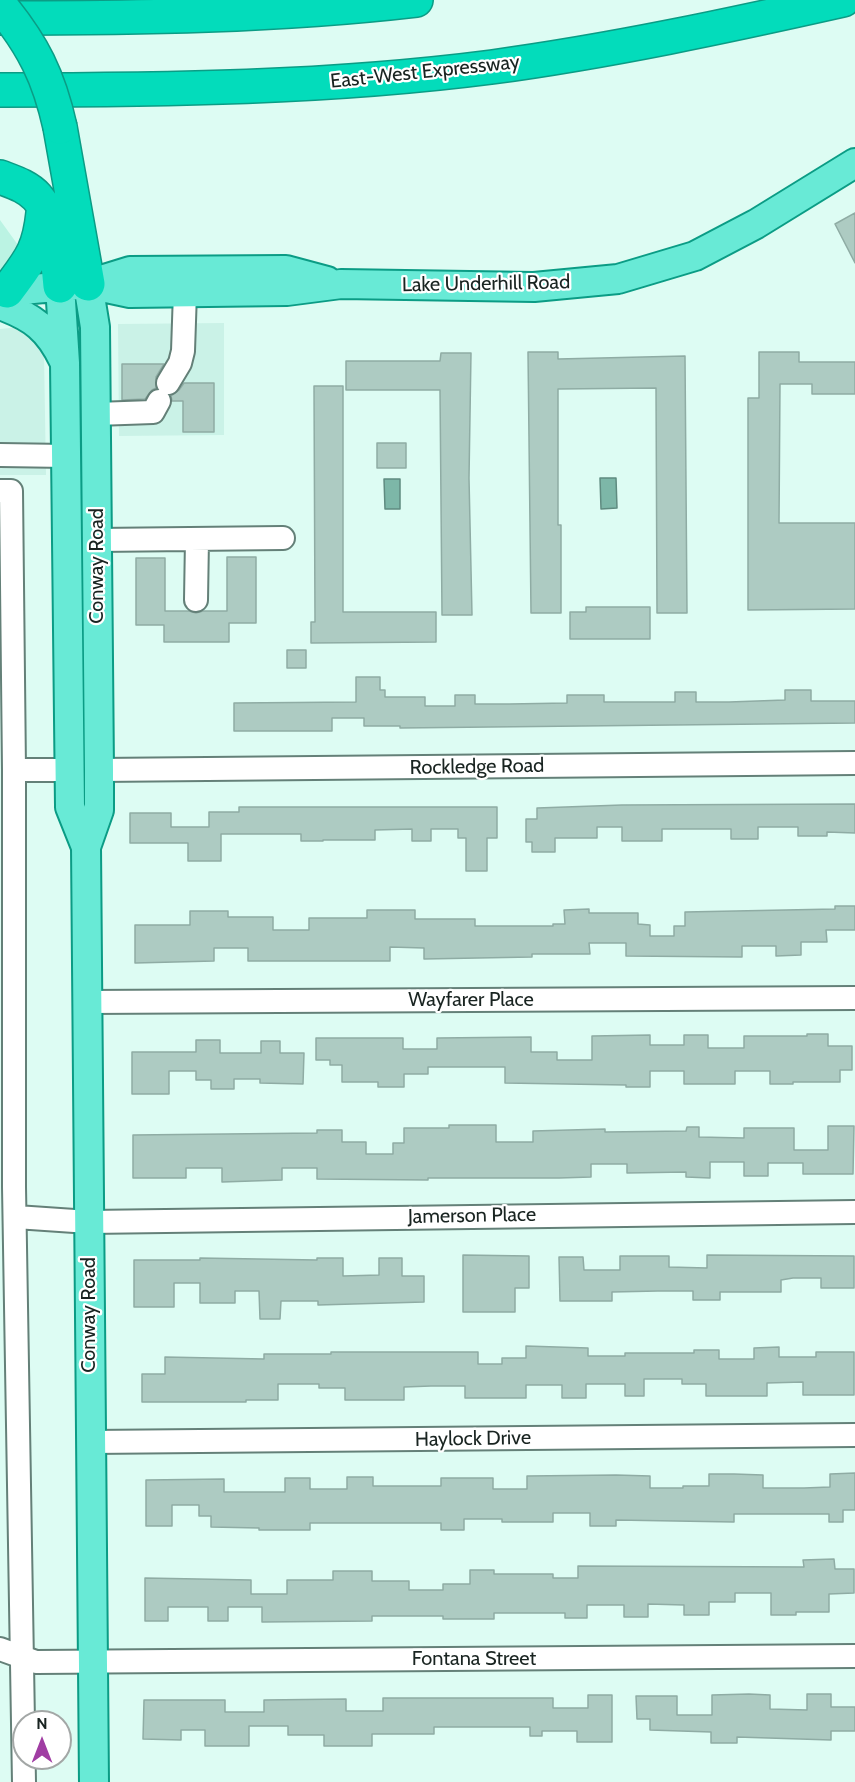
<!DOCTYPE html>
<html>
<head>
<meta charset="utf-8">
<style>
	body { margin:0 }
	#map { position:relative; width:855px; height:1782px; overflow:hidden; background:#ddfcf3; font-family:Cabin,sans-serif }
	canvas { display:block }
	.north { position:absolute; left:12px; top:1710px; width:60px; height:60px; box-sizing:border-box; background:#fff; border:2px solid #a3a7a6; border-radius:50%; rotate:0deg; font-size:16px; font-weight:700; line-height:24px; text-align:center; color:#192421 }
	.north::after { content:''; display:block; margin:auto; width:21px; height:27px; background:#a03da3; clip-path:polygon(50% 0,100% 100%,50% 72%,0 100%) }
</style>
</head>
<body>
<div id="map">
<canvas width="855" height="1782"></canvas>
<div class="north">N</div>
</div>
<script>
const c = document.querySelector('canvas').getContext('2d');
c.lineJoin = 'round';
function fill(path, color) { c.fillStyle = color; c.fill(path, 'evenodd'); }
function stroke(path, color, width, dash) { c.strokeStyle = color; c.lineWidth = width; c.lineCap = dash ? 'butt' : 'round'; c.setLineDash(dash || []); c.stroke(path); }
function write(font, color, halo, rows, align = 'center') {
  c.font = font + ' Cabin,sans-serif'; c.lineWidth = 4.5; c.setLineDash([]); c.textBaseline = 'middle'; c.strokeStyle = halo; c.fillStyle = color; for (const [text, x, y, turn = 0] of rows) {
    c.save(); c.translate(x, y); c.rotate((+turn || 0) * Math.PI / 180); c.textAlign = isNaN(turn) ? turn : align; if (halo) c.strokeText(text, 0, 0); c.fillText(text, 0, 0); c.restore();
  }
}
fill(new Path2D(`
	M224 323V435L119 436 118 324Z
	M20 327 41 347 44 355 46 475H0V329Z`), '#caf2e7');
fill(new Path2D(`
	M0 220 23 252 0 274Z`), '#bbf3e3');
const water = new Path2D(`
	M600 478H616L617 508 601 509Z
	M384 479H400V509H385Z`);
fill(water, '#7db7a8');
stroke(water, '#5f8b80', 1.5);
const building = new Path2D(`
	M855 213V263L835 224Z
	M528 352H558V359L685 356 687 613H657L656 388 558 389V525H561V613H531Z
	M759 352H799V362H855V394H812V384H780L779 523H855V609L748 610V398H759Z
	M441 353H471L469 478 472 615H442L440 390H346V361H440Z
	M122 364H164L156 377V388L152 390 145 399 122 400Z
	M184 383H214V432H183V401H172L171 396 179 390Z
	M314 386H343V612H436V642L311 643V622H315Z
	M377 443H406V468H377Z
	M227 557H256V623H229V642H164V625H136V558H165V611H189L196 613 203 611H227Z
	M586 607H650V639H570V612H586Z
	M287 650H306V668H287Z
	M356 677H380V690H385V697H425V706H455V695H475V704H509L567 703V695H604V702H675V692H696V702H729L785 700V690H811V701H855V723L400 728V726H364V718H332V731H234V703L356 702Z
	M855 804V833L827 832V836H798V827H758V839H731V829H662V841H622V827H597V838H555V852H532V842H526V819H537V808L622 805Z
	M239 807H497V838H487V871H466V838H458V829H431V841H412V829L375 830V840H323V841H301V834H221V861H188V843H130V813H171V827H209V812H239Z
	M835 906H855V930H826L827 942H801V955L776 956V946H742V957L626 956V943H589L590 954H532V957L424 959V948L390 947V961H248V948H214V961L135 963V925H190V911H228V917H273V930H309V918H367V910H415V919H475V926H553V924H565L564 910 589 909V913H638V924L650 925V936H674V926H685V912L835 909Z
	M807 1034H828V1046H852V1070H840V1082H793V1084H770V1071H735V1084H684V1071H650V1087H626V1085L505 1083V1067H428V1074H404V1087H378V1082H342V1065H330V1060H316V1038H403V1049H437V1038L531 1037V1052H557V1060H592V1036L650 1035V1045H684V1035H708V1048H744V1036H807Z
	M196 1040H220V1053H261V1041H280V1053H304L303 1084 260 1083V1079H234V1089H211V1080H196V1071H169V1094H132V1052H196Z
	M449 1125H496V1142H533V1131L605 1129V1132L686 1131 687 1127H699V1137L744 1138V1128H794V1150H828V1126H854L853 1174H803V1163H768V1176H744V1162H710V1178L686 1177V1172L627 1173V1164H591V1177L559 1178H428V1180L317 1179V1168H282V1180L222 1182V1168H186V1178H133V1135L317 1133V1130H342V1142H366V1154H393V1143H404V1128H449Z
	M463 1255 529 1256V1288H515V1312H463Z
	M707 1255 854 1256V1288H821V1278H793L781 1280V1292H720V1300H693V1291H658L612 1292V1301H560L559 1257H583L584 1270H620V1256H669V1267L707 1268Z
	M200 1258 317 1260V1258H343V1276L379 1275V1258H402V1276H424V1302L318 1305V1301H281L280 1319H260L259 1291H235V1303H200V1283H174V1307H134V1260H200Z
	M526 1346 588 1348V1356H625V1353H694V1350H719V1359H754V1348L779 1347V1357H816V1352H854V1395H803V1382L767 1383V1396H706V1384H682V1379H644V1396H625V1384H586V1398H562V1385H526V1398H465V1386H431L404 1387V1400H345V1388H319V1384H278V1400H246V1402H142V1374H165V1357L264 1359V1354H331V1352H478V1364H502V1358H526Z
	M855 1473V1510H843V1522H829V1514H734V1522L616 1520V1526H590V1513H553V1522H502V1519H464V1530H441V1523H310V1530H259V1528L211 1527V1516H199V1505H172V1526H146V1480L224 1479V1492H285V1478H310V1489H347V1477H373V1486H441V1478H493V1489H527V1476L616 1475 650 1476V1488H683V1486H709V1474H734L763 1475V1488H804L830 1487V1474Z
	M834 1559 835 1569H854V1593L829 1594V1612H796V1615H771V1593H735V1602H709V1615H684V1605L648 1604V1617H624V1605H587V1618H565V1613H494V1619H443V1616H372V1621L262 1622V1607H228V1621H208V1607H168V1621H145V1578L251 1580V1594H287V1580H333V1571H372V1581H409V1590H443V1584H470V1570H494V1574H553V1578H578V1566L804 1567 803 1560Z
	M749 1694 770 1695V1709L807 1710V1694H831V1707H855V1731H831V1740L737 1737V1743H711V1732L650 1730V1719H637L636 1696H677V1715H712V1695Z
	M588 1695H612V1742H577V1731H542V1736H530V1727H434V1734H372V1746H324V1735H288V1726H249V1746H205V1730H181V1740L143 1739 144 1700H225V1712H264V1700L346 1699V1711H383V1698H553V1708H588Z`);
fill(building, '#adcbc2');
stroke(building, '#8faca4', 1.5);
const minor = new Path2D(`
	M168 383 180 363 183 351 185 292
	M96 414 153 412 159 401
	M0 455 67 456
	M0 491H11L14 770V1187L24 1782
	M97 540 283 538
	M196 600 197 539
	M14 770H70
	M99 770 855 763
	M87 1002 855 998
	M16 1217 89 1222 855 1212
	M91 1442 855 1435
	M0 1649 36 1662 855 1656`);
const major = new Path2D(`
	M88 284 95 327 99 770V810L86 847 94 1782
	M88 284 130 293 287 291 341 284 534 287 618 279 695 256 756 224 855 163
	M60 286 65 363 70 807 86 847
	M0 292 88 284 130 271 286 270 327 281
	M0 305C33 317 49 329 64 361`);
const highway = new Path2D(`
	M0 18C138 18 278 16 416 0
	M0 90C165 90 329 88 492 67 610 51 727 26 843 0
	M60 127 88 284
	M0 177C13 182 27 186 37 197 57 219 57 258 60 286
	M7 291C29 261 39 252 43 213`);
stroke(minor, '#648078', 26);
stroke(major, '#0b9c85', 32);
stroke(highway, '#0b9c85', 36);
stroke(minor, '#fff', 22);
stroke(major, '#68ead6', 28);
stroke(highway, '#03dcbb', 33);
const highwayBridge = new Path2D(`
	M0 5C33 45 49 77 60 127`);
stroke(highwayBridge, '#0b9c85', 36, []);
stroke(highwayBridge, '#03dcbb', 33);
write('20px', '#192421', '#fff', [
	["East-West Expressway",425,72,-6],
	["Lake Underhill Road",486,284,-1],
	["Conway Road",97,566,-90],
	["Rockledge Road",477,767,-1],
	["Wayfarer Place",471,1000],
	["Jamerson Place",472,1216,-1],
	["Conway Road",89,1315,-90],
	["Haylock Drive",473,1439,-1],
	["Fontana Street",474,1659]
]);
</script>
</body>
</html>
